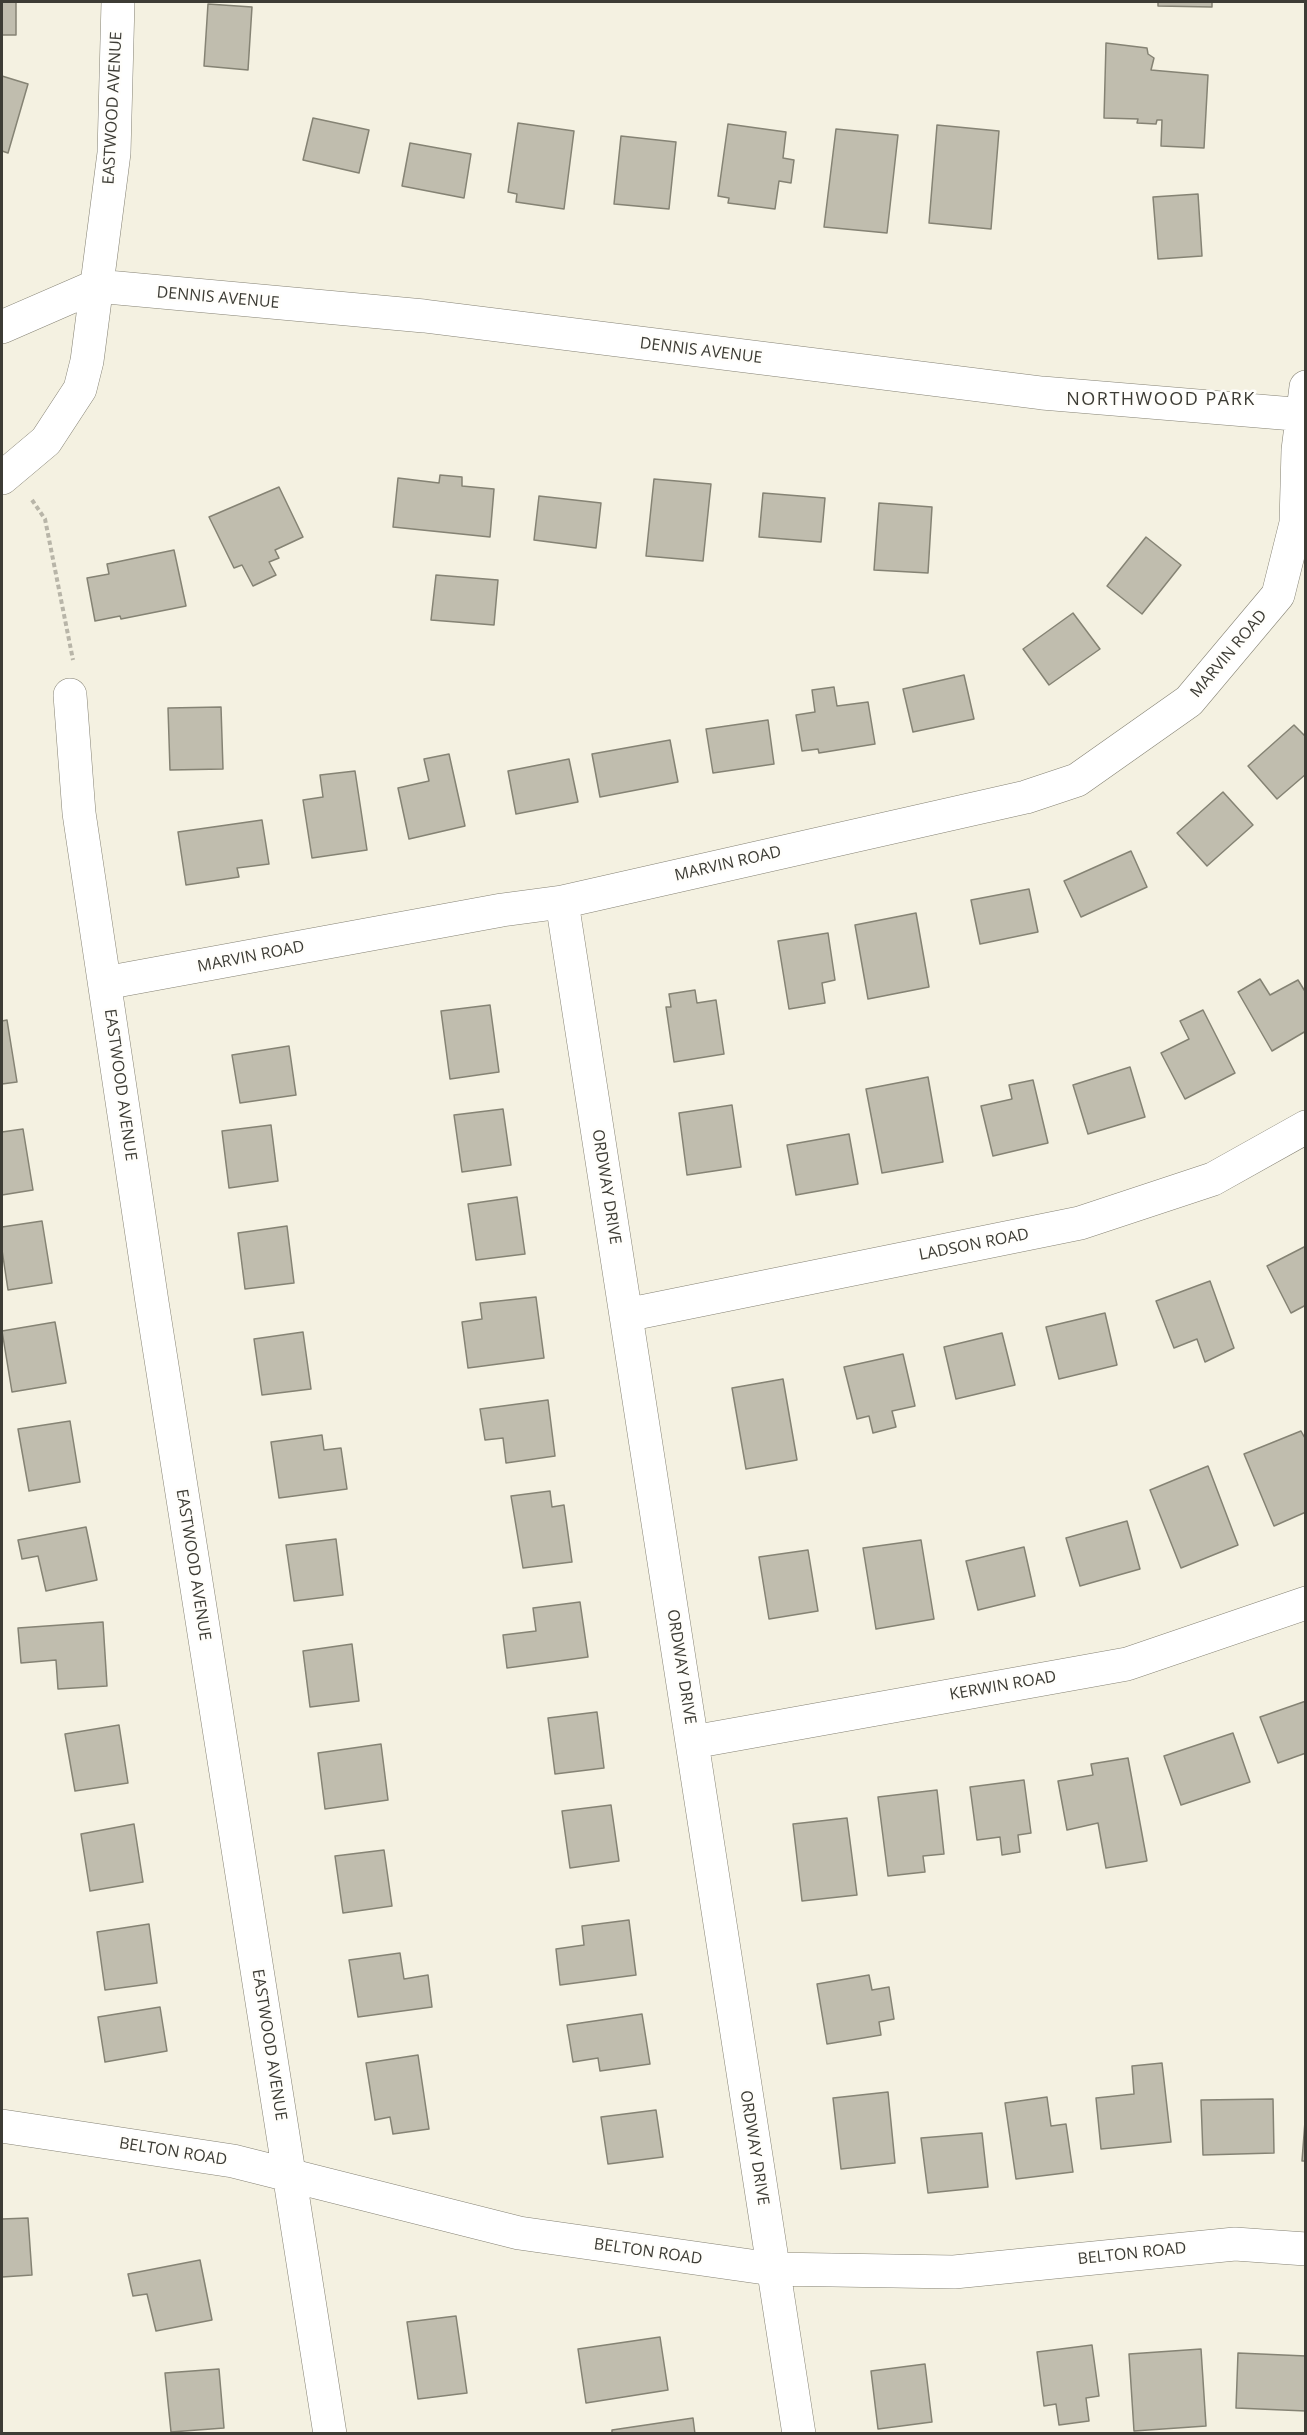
<!DOCTYPE html>
<html>
<head>
<meta charset="utf-8">
<style>
	body { margin:0 }
	#map { position:relative; width:1307px; height:2435px; overflow:hidden; background:#f4f1e1; font-family:"Open Sans",sans-serif }
	canvas { display:block }
	.frame { position:absolute; inset:0; border:3px solid #3d3c35; pointer-events:none }
</style>
</head>
<body>
<div id="map">
<canvas width="1307" height="2435"></canvas>
<div class="frame"></div>
</div>
<script>
const c = document.querySelector('canvas').getContext('2d');
c.lineJoin = 'round';
function fill(path, color) { c.fillStyle = color; c.fill(path, 'evenodd'); }
function stroke(path, color, width, dash) { c.strokeStyle = color; c.lineWidth = width; c.lineCap = dash ? 'butt' : 'round'; c.setLineDash(dash || []); c.stroke(path); }
function write(font, color, halo, rows, align = 'center') {
  c.font = font + ' "Open Sans",sans-serif'; c.lineWidth = 5; c.setLineDash([]); c.textBaseline = 'middle'; c.strokeStyle = halo; c.fillStyle = color; for (const [text, x, y, turn = 0] of rows) {
    c.save(); c.translate(x, y); c.rotate((+turn || 0) * Math.PI / 180); c.textAlign = isNaN(turn) ? turn : align; if (halo) c.strokeText(text, 0, 0); c.fillText(text, 0, 0); c.restore();
  }
}
const building = new Path2D(`
	M2 2H16V35H2Z
	M1158 2H1224H1212V7L1158 6Z
	M208 4 252 7 248 70 204 66Z
	M1106 43 1147 48 1148 54 1154 58 1151 70 1208 75 1204 148 1161 146 1162 120H1157L1156 124 1137 123 1138 119 1104 118Z
	M2 76 28 84 8 153 2 151Z
	M313 118 369 130 359 173 303 160Z
	M518 123 574 131 564 209 516 202 517 194 508 192Z
	M728 124 786 132 783 158 794 160 791 183 779 181 775 209 728 203 729 198 718 196Z
	M937 125 999 131 991 229 929 223Z
	M836 129 898 135 887 233 824 227Z
	M621 136 676 142 669 209 614 204Z
	M410 143 471 154 464 198 402 186Z
	M1198 194 1202 256 1158 259 1153 197Z
	M440 475 462 477V486L494 489 490 537 393 527 398 478 439 483Z
	M654 479 711 484 703 561 646 556Z
	M279 487 303 537 275 550 279 558 269 562 276 575 253 586 242 565 234 568 209 517Z
	M763 493 825 498 821 542 759 537Z
	M539 496 601 503 596 548 534 540Z
	M879 503 932 507 928 573 874 570Z
	M1146 537 1181 565 1142 614 1107 586Z
	M174 550 186 606 121 619 120 616 95 621 87 578 109 574 107 564Z
	M436 575 498 580 494 625 431 620Z
	M1073 613 1100 649 1049 685 1023 649Z
	M964 675 974 719 913 732 903 689Z
	M834 687 837 706 868 702 875 744 819 753 818 749 802 751 796 715 815 712 812 690Z
	M221 707 223 769 170 770 168 708Z
	M768 720 774 764 713 773 706 729Z
	M1294 725 1306 737V774L1277 799 1248 766Z
	M670 740 678 782 600 797 592 754Z
	M449 754 465 826 409 839 398 788 429 781 424 759Z
	M569 759 578 802 516 814 508 771Z
	M355 771 367 850 312 858 303 800 323 797 320 775Z
	M1223 792 1253 825 1207 866 1177 833Z
	M262 820 269 864 237 868 239 877 186 885 178 832Z
	M1131 851 1147 887 1081 917 1064 881Z
	M1029 889 1038 932 980 944 971 900Z
	M916 913 929 987 868 999 855 925Z
	M828 933 835 980 822 983 825 1003 789 1009 778 941Z
	M1260 979 1270 995 1298 980 1306 993V1031L1272 1051 1238 992Z
	M695 990 697 1003 716 1000 724 1054 674 1062 666 1007H671L669 994Z
	M490 1005 499 1072 450 1079 441 1011Z
	M1203 1010 1235 1073 1185 1099 1161 1053 1189 1039 1180 1021Z
	M7 1020 17 1082 2 1084V1021Z
	M289 1046 296 1095 240 1103 232 1055Z
	M1130 1067 1145 1117 1088 1134 1073 1085Z
	M928 1077 943 1162 882 1173 866 1089Z
	M1033 1080 1048 1143 993 1156 981 1106 1012 1099 1009 1085Z
	M732 1105 741 1167 687 1175 679 1113Z
	M503 1109 511 1165 462 1172 454 1115Z
	M271 1125 278 1181 229 1188 222 1131Z
	M23 1129 33 1190 2 1195V1132Z
	M849 1134 858 1184 796 1195 787 1145Z
	M517 1197 525 1254 476 1260 468 1204Z
	M42 1221 52 1283 8 1290 2 1250V1227Z
	M287 1226 294 1283 245 1289 238 1233Z
	M1306 1246V1305L1291 1313 1267 1266Z
	M1210 1281 1234 1348 1205 1362 1197 1339 1174 1348 1156 1301Z
	M536 1297 544 1358 468 1368 462 1322 482 1319 480 1303Z
	M1105 1313 1117 1365 1059 1379 1046 1327Z
	M55 1322 66 1383 12 1392 2 1331Z
	M303 1332 311 1389 262 1395 254 1339Z
	M1002 1333 1015 1385 956 1399 944 1347Z
	M903 1354 915 1406 892 1411 896 1427 873 1433 869 1416 857 1419 844 1367Z
	M783 1379 797 1460 746 1469 732 1388Z
	M548 1400 555 1456 506 1463 503 1438 485 1440 480 1409Z
	M70 1421 80 1482 29 1491 18 1429Z
	M1301 1431 1306 1440V1512L1274 1526 1244 1454Z
	M322 1435 324 1450 341 1448 347 1489 279 1498 271 1442Z
	M1208 1466 1238 1545 1181 1568 1150 1490Z
	M550 1491 552 1507 564 1505 572 1562 523 1568 511 1496Z
	M1127 1521 1140 1569 1080 1586 1066 1538Z
	M86 1527 97 1580 46 1591 38 1556 22 1559 18 1540Z
	M336 1539 343 1595 294 1601 286 1545Z
	M921 1540 934 1619 876 1629 863 1548Z
	M1024 1547 1035 1596 978 1610 966 1561Z
	M808 1550 818 1611 769 1619 759 1557Z
	M580 1602 588 1657 507 1668 503 1635 536 1631 533 1608Z
	M103 1622 107 1686 58 1689 56 1660 21 1663 18 1628Z
	M352 1644 359 1701 310 1707 303 1651Z
	M1306 1701V1753L1278 1763 1260 1717Z
	M597 1712 604 1768 555 1774 548 1718Z
	M119 1725 128 1783 75 1791 65 1734Z
	M1233 1733 1250 1782 1181 1805 1164 1756Z
	M381 1744 388 1800 325 1809 318 1753Z
	M1128 1758 1147 1861 1106 1868 1098 1823 1067 1830 1058 1781 1093 1775 1091 1764Z
	M1024 1780 1031 1833 1018 1835 1020 1852 1002 1855 1000 1837 977 1840 970 1787Z
	M937 1790 944 1854 923 1856 925 1872 888 1876 878 1797Z
	M611 1805 619 1861 570 1868 562 1811Z
	M847 1818 857 1895 802 1901 793 1824Z
	M134 1824 143 1882 90 1891 81 1834Z
	M384 1850 392 1906 343 1913 335 1856Z
	M629 1920 636 1975 560 1985 556 1949 584 1945 582 1926Z
	M149 1924 157 1983 105 1990 97 1932Z
	M400 1953 404 1979 428 1975 432 2007 358 2017 349 1960Z
	M869 1975 872 1990 889 1987 894 2019 879 2022 881 2035 827 2044 817 1984Z
	M160 2007 167 2051 105 2062 98 2017Z
	M642 2014 650 2064 600 2071 598 2058 573 2062 567 2025Z
	M418 2055 429 2129 393 2134 390 2117 375 2120 366 2063Z
	M1162 2063 1171 2142 1101 2149 1096 2098 1134 2094 1132 2066Z
	M888 2092 895 2163 841 2169 833 2098Z
	M1047 2097 1051 2126 1066 2124 1073 2172 1016 2179 1005 2103Z
	M1273 2099 1274 2153 1203 2155 1201 2100Z
	M1306 2108V2161H1302Z
	M656 2110 663 2157 608 2164 601 2117Z
	M982 2133 988 2187 928 2193 921 2138Z
	M28 2218 32 2275 2 2277V2219Z
	M200 2260 212 2320 156 2331 147 2294 133 2296 128 2274Z
	M456 2316 467 2393 418 2399 407 2322Z
	M660 2337 668 2390 586 2403 578 2349Z
	M1092 2345 1099 2396 1086 2398 1089 2421 1059 2425 1056 2404 1044 2406 1037 2352Z
	M1201 2349 1206 2426 1134 2431 1129 2354Z
	M1238 2353 1306 2356V2411L1236 2408Z
	M925 2364 932 2422 878 2429 871 2371Z
	M219 2369 224 2428 171 2432 165 2373Z
	M693 2418 695 2434H612V2430Z`);
fill(building, '#c0bdae');
stroke(building, '#858374', 1.5);
const minor = new Path2D(`
	M2 327 96 286 424 316 1042 393 1306 415
	M2 478 46 441 80 389 87 361 114 153 118 2
	M70 695 79 813 152 1302 330 2434
	M562 902 799 2434
	M105 983 502 910 562 902 1026 797 1077 780 1189 701 1278 595 1296 523 1298 450 1306 387
	M626 1315 1080 1223 1213 1179 1306 1127
	M693 1742 1127 1664 1306 1603
	M2 2126 233 2161 519 2233 772 2269 954 2272 1235 2244 1306 2249`);
stroke(minor, '#858274', 34);
stroke(new Path2D(`
	M32 500 45 519 73 660`), '#b8b5a8', 4, [4.5, 3]);
stroke(minor, '#fff', 33);
write('16px', '#3d3c35', '#fffefb', [
	["EASTWOOD AVENUE",113,108,-87],
	["DENNIS AVENUE",218,298,5],
	["DENNIS AVENUE",701,351,7],
	["MARVIN ROAD",1229,654,-50],
	["MARVIN ROAD",728,864,-13],
	["MARVIN ROAD",251,957,-11],
	["EASTWOOD AVENUE",120,1085,82],
	["ORDWAY DRIVE",606,1187,81],
	["LADSON ROAD",974,1245,-11],
	["EASTWOOD AVENUE",193,1565,81],
	["ORDWAY DRIVE",681,1667,81],
	["KERWIN ROAD",1003,1686,-10],
	["EASTWOOD AVENUE",269,2045,81],
	["ORDWAY DRIVE",754,2148,81],
	["BELTON ROAD",173,2152,9],
	["BELTON ROAD",648,2252,8],
	["BELTON ROAD",1132,2254,-6]
]);
c.letterSpacing = '1.5px';
write('18px', '#3d3c35', '#fffefb', [
	["NORTHWOOD PARK",1161,400]
]);
c.letterSpacing = '0px';
</script>
</body>
</html>
